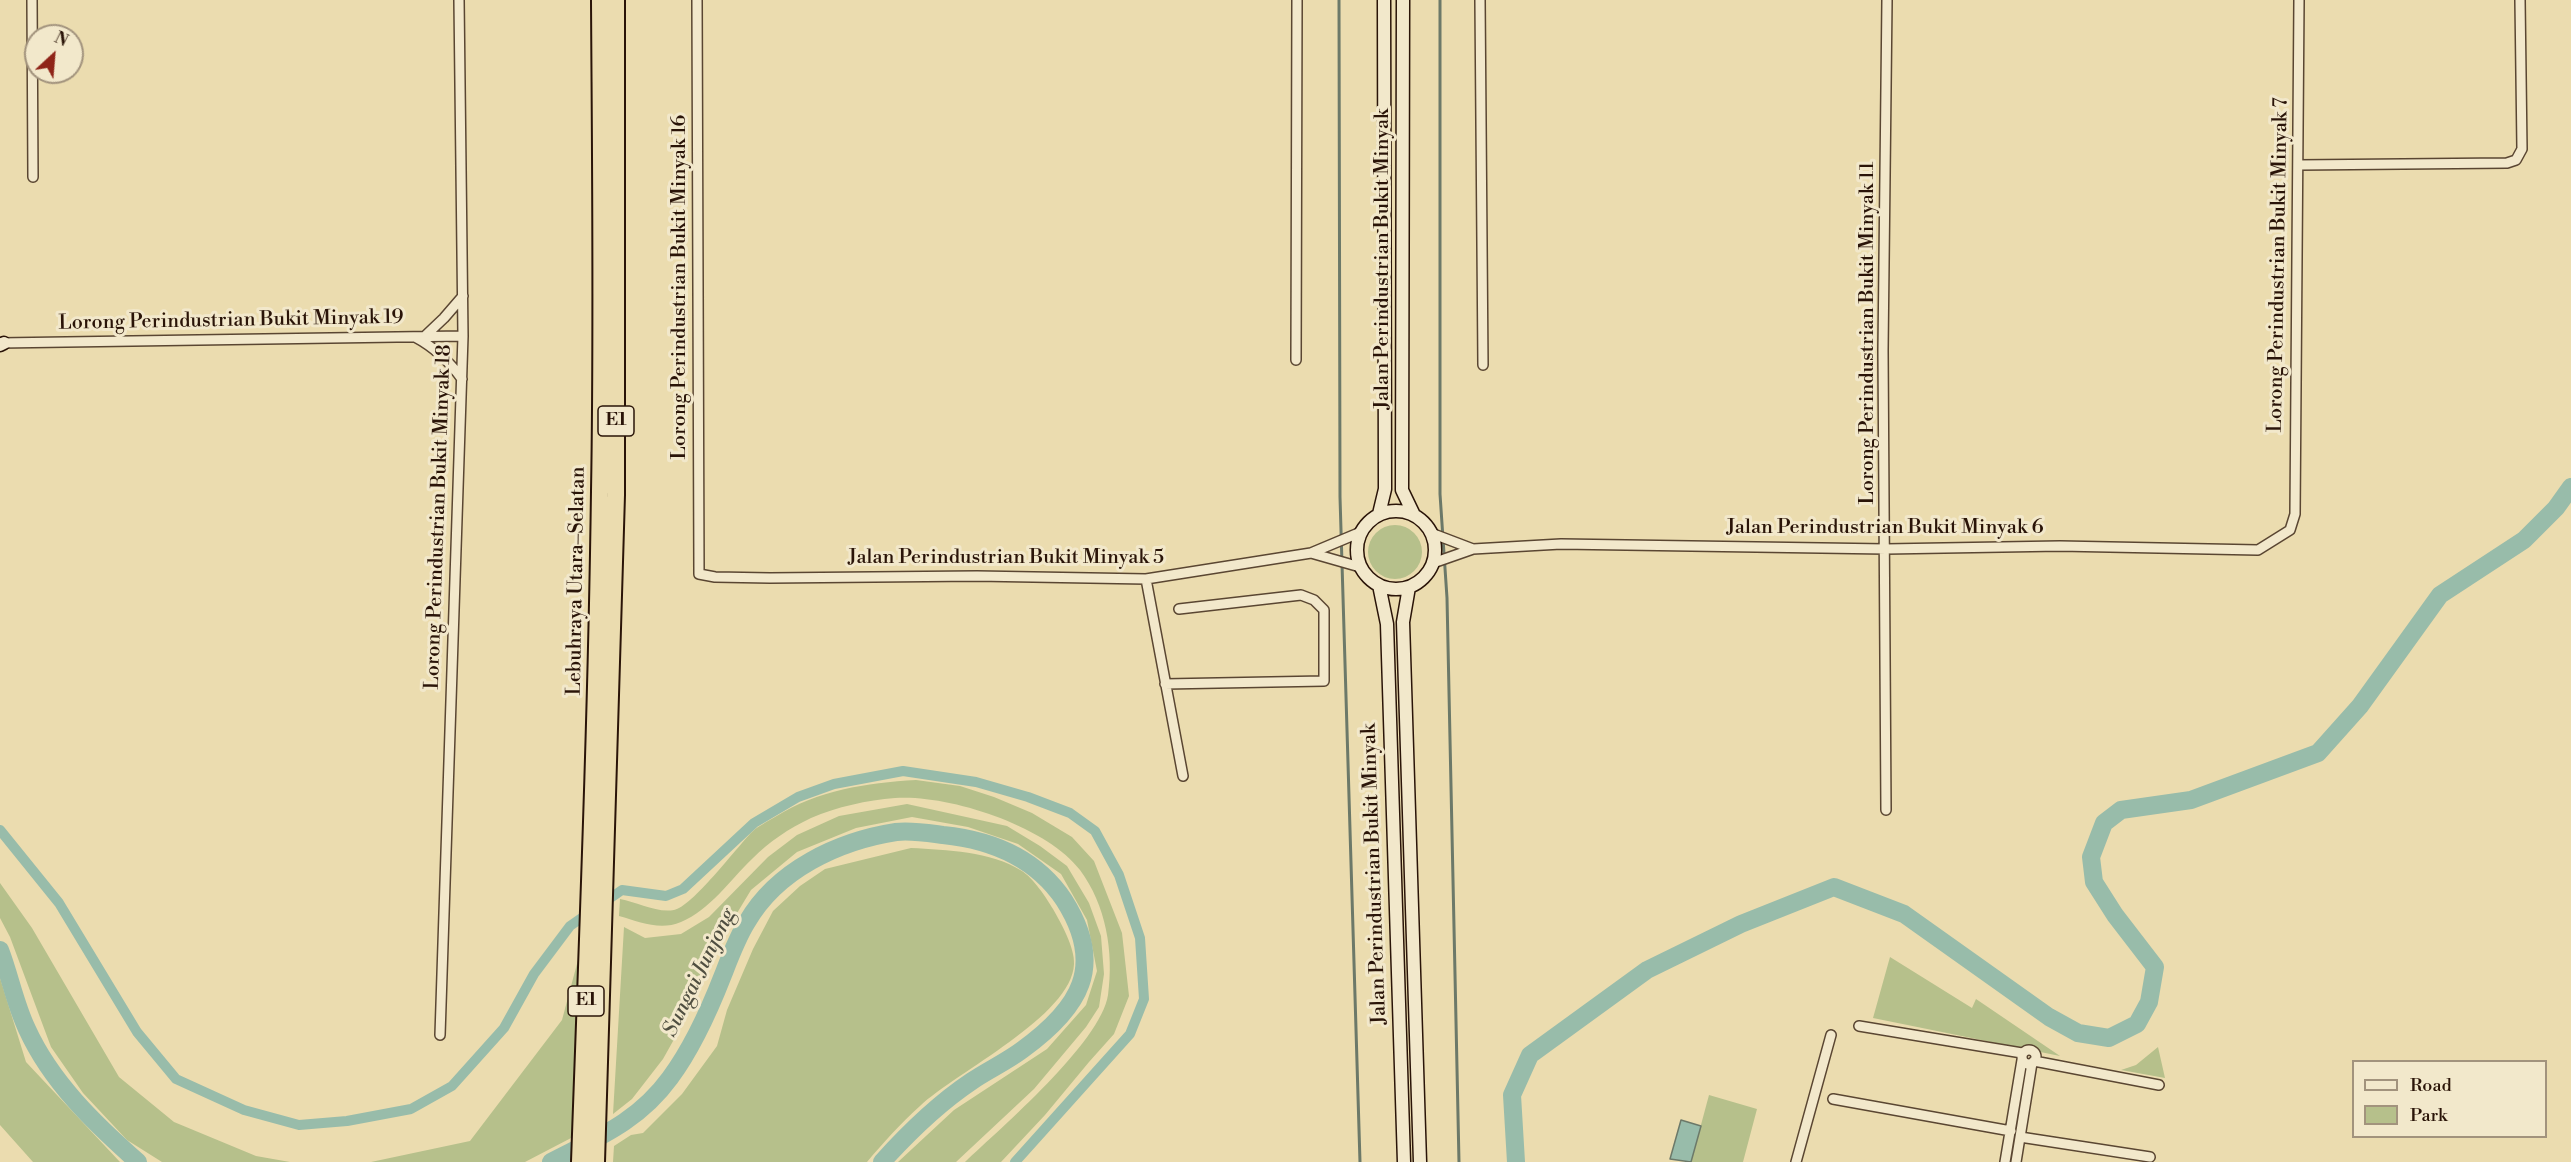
<!DOCTYPE html>
<html>
<head>
<meta charset="utf-8">
<style>
	body { margin:0 }
	#map { position:relative; width:2571px; height:1162px; overflow:hidden; background:#ebdcaf; font-family:"Libre Bodoni",serif }
	canvas { display:block }
	.legend { position:absolute; left:2352px; top:1060px; width:195px; height:78px; box-sizing:border-box; background:#f2e8cb; border:2px solid #a2937d; margin:0; padding:8px 10px; list-style:none; font-size:18px; color:#2a1408 }
	.legend li { display:flex; align-items:center; gap:12px; height:30px }
	.legend b { width:30px; border:2px solid #a2937d }
	.north { position:absolute; left:24px; top:24px; width:60px; height:60px; box-sizing:border-box; background:#f2e8cb; border:2px solid #a2937d; border-radius:50%; rotate:26deg; font-size:16px; font-weight:700; line-height:24px; text-align:center; color:#2a1408 }
	.north::after { content:''; display:block; margin:auto; width:21px; height:27px; background:#8f2418; clip-path:polygon(50% 0,100% 100%,50% 72%,0 100%) }
</style>
</head>
<body>
<div id="map">
<canvas width="2571" height="1162"></canvas>
<ul class="legend">
<li><b style="height:8px;background:#f2e8cb"></b>Road</li>
<li><b style="height:16px;background:#b6c08b"></b>Park</li>
</ul>
<div class="north">N</div>
</div>
<script>
const c = document.querySelector('canvas').getContext('2d');
c.lineJoin = 'round';
function fill(path, color) { c.fillStyle = color; c.fill(path, 'evenodd'); }
function stroke(path, color, width, dash) { c.strokeStyle = color; c.lineWidth = width; c.lineCap = dash ? 'butt' : 'round'; c.setLineDash(dash || []); c.stroke(path); }
function write(font, color, halo, rows, align = 'center') {
  c.font = font + ' "Libre Bodoni",serif'; c.lineWidth = 6; c.setLineDash([]); c.textBaseline = 'middle'; c.strokeStyle = halo; c.fillStyle = color; for (const [text, x, y, turn = 0] of rows) {
    c.save(); c.translate(x, y); c.rotate((+turn || 0) * Math.PI / 180); c.textAlign = isNaN(turn) ? turn : align; if (halo) c.strokeText(text, 0, 0); c.fillText(text, 0, 0); c.restore();
  }
}
fill(new Path2D(`
	M1368 552a27 27 0 1 1 54 0a27 27 0 1 1-54 0Z
	M916 780 960 786 994 797 1032 813 1072 837 1094 861 1122 933 1129 996 1114 1034 1089 1062 1045 1115 1001 1162H965C1001 1128 1101 1042 1108 995 1114 952 1106 905 1080 870 1047 826 948 794 895 798 867 800 837 807 811 818 788 829 770 841 752 859 730 880 710 910 681 922 660 931 640 922 619 916L620 899C637 902 656 913 674 910 692 907 736 848 752 832 758 826 767 822 775 817 818 790 866 783 916 780Z
	M907 804 1007 826 1040 846 1067 866 1089 903 1101 936 1104 974 1099 1007 1086 1027 1034 1089 956 1162H898L954 1110 1047 1049 1086 1005 1097 971 1087 920 1061 874 1018 844 968 827 912 817 856 828 797 852 751 890 725 933 691 1009 663 1059 632 1099 613 1114 624 927 645 938 681 934 709 917 768 857 797 835 839 816Z
	M911 848C947 850 990 851 1022 871 1033 878 1046 897 1053 909 1061 923 1075 948 1074 964 1072 1016 956 1072 920 1106 901 1123 883 1143 867 1162H613L614 1146 631 1135 643 1133 682 1094 717 1046 727 1010 753 949 773 911 800 886 825 869Z
	M0 883 32 928 119 1077 174 1122 256 1156 290 1162H162L127 1140 83 1093 51 1047 10 937 0 918Z
	M1890 957 1972 1008 1976 999 2060 1056 1873 1018Z
	M578 960H581L573 1137 525 1162H371L470 1141 562 1020Z
	M0 978 26 1062 120 1162H33L0 1125Z
	M2158 1047 2165 1078 2121 1070 2136 1065Z
	M1709 1095 1757 1109 1743 1162H1691Z`), '#b6c08b');
const water = new Path2D(`
	M1681 1120 1701 1126 1691 1162 1670 1159Z`);
fill(water, '#98bcaa');
stroke(water, '#6c7969', 1.5);
stroke(new Path2D(`
	M1339 0 1340 497 1360 1162
	M1440 0V494L1447 598 1459 1162`), '#6c7969', 3);
stroke(new Path2D(`
	M0 830 59 903 137 1032 176 1079 244 1110 299 1125 347 1121 411 1109 452 1086 504 1028 534 974 570 926 622 890 666 896 683 889 754 823 798 797 834 784 903 771 976 782 1028 797 1070 813 1095 831 1119 875 1140 938 1144 999 1130 1034 1015 1162`), '#98bcaa', 10);
stroke(new Path2D(`
	M0 950C10 976 15 1004 27 1029 51 1082 95 1124 138 1162
	M551 1162C597 1138 638 1122 670 1078 693 1047 709 1011 723 975 730 957 737 938 747 922 777 870 838 841 896 832 910 830 928 833 943 835 992 840 1036 858 1064 900 1106 966 1080 1008 1022 1050 1006 1062 988 1070 972 1081 939 1103 909 1132 882 1162
	M1516 1162 1512 1095 1530 1055 1647 970 1741 924 1834 887 1904 914 2049 1017 2078 1033 2109 1038 2137 1024 2149 1002 2155 967 2115 915 2094 882 2091 857 2104 823 2121 810 2191 800 2318 753 2360 706 2440 595 2524 540 2556 508 2571 487`), '#98bcaa', 18);
const street = new Path2D(`
	M32 0 33 177
	M697 0 699 574 715 577 770 578 977 576 1146 579 1311 553 1361 532
	M1480 0 1483 365
	M2299 165 2507 163 2516 160 2522 149 2520 0
	M415 337C434 347 449 361 462 379
	M424 337 444 318 463 296
	M0 343 463 336
	M1296 360 1297 0
	M1431 533 1473 549
	M1311 553 1360 567
	M1433 563 1473 549 1561 544 1886 549 2060 546 2258 550 2290 530 2295 514 2299 0
	M1146 579 1183 776
	M1165 684 1324 681V610L1314 600 1301 595 1179 609
	M1886 810 1883 350 1887 0
	M1859 1026 2022 1053
	M440 1035 463 336 459 0
	M2022 1057a7 7 0 1 1 14 0a7 7 0 1 1-14 0Z
	M2034 1061 2159 1085
	M1833 1099 2011 1131
	M2020 1137 2150 1157
	M1796 1162 1831 1035
	M2005 1162 2022 1060
	M2016 1162 2032 1063`);
const secondary = new Path2D(`
	M1403 0 1402 490 1414 515
	M0 345 4 343
	M1357 550a39 39 0 1 1 78 0a39 39 0 1 1-78 0Z
	M1379 514 1385 489 1384 0
	M1379 585 1387 624 1404 1162
	M1409 587 1403 622 1420 1162`);
const highway = new Path2D(`
	M580 1162C588 938 597 714 600 491 603 327 601 164 600 0
	M596 1162 616 495V0`);
stroke(street, '#5a4632', 12);
stroke(secondary, '#2a1408', 15);
stroke(highway, '#2a1408', 20);
stroke(street, '#f2e8cb', 9);
stroke(secondary, '#f2e8cb', 12);
stroke(highway, '#ebdcaf', 16);
for (const [x, y, w] of [
	[616,421,36],
	[586,1001,36]
]) { const box = new Path2D(); box.roundRect(x - w / 2, y - 15, w, 30, 4.5); c.fillStyle = '#f2e8cb'; c.fill(box); stroke(box, '#2a1408', 1.5); }
write('bold 18px', '#2a1408', null, [
	["E1",616,421],
	["E1",586,1001]
]);
write('20px', '#2a1408', '#f2e8cb', [
	["Jalan Perindustrian Bukit Minyak",1383,259,-90],
	["Lorong Perindustrian Bukit Minyak 7",2279,265,-89],
	["Lorong Perindustrian Bukit Minyak 16",680,287,-90],
	["Lorong Perindustrian Bukit Minyak 19",231,321,-1],
	["Lorong Perindustrian Bukit Minyak 11",1868,333,-90],
	["Lorong Perindustrian Bukit Minyak 18",439,517,-88],
	["Jalan Perindustrian Bukit Minyak 6",1885,528],
	["Jalan Perindustrian Bukit Minyak 5",1006,558],
	["Lebuhraya Utara–Selatan",577,581,-89],
	["Jalan Perindustrian Bukit Minyak",1375,874,-92]
]);
write('italic 21px', '#504f41', '#f2e8cb', [
	["Sungai Junjong",700,973,-64]
]);
</script>
</body>
</html>
